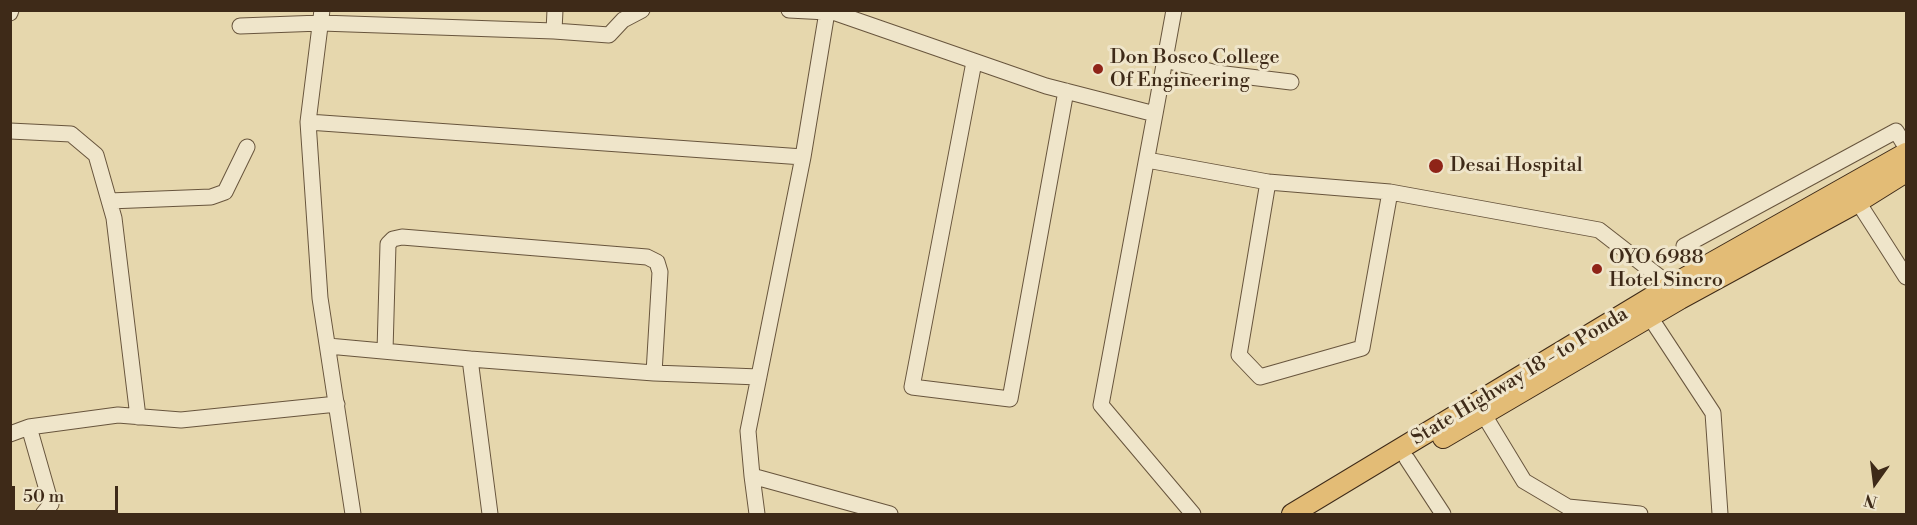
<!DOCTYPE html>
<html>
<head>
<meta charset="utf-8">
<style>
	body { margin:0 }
	#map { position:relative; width:1917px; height:525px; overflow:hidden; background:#e6d7ad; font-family:"Libre Bodoni",serif }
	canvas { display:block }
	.frame { position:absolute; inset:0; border:12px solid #3e2a18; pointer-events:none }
	.north { position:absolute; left:1845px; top:453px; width:60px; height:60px; -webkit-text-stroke:4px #efe5ca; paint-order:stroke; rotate:194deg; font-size:16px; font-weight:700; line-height:24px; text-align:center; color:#3e2a18 }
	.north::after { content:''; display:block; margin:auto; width:21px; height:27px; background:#3e2a18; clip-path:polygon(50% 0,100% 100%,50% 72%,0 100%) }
	.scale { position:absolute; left:12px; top:486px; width:106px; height:27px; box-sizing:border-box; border:3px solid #3e2a18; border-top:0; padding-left:8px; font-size:18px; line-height:21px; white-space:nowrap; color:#3e2a18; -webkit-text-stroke:4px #efe5ca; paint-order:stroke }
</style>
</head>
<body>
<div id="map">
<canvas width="1917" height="525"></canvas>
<div class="frame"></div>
<div class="north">N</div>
<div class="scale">50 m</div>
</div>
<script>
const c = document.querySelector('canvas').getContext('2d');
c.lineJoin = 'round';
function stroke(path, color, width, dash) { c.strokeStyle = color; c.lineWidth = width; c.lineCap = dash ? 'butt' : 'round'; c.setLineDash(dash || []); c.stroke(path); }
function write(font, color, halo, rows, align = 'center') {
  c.font = font + ' "Libre Bodoni",serif'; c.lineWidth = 6; c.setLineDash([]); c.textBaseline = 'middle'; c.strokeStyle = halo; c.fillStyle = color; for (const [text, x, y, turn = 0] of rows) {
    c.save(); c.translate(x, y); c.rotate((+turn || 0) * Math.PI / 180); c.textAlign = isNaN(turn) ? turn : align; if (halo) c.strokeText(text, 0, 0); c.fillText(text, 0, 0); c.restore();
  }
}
const minor = new Path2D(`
	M322 10 308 122 803 157 748 431 752 476 890 514
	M789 10 827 12 803 157
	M827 10 1046 86 1155 114 1174 10
	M10 13 11 10
	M240 26 321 23 554 31 555 10
	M554 31 609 35 623 20 642 10
	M1165 60 1217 73 1291 82
	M974 62 912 387 1010 399 1066 91
	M1155 114 1101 405 1193 514
	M308 122 320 298 353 514
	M10 131 71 134 96 155 114 218 138 417
	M1147 160 1268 182 1239 355 1260 377 1362 348 1390 192 1599 230 1671 286 1676 293
	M1268 182 1390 192
	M109 201 211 197 225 192 247 147
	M1858 202 1906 277
	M1684 246 1896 131 1906 147
	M1644 308 1713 413 1720 514
	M328 346 470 359 490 514
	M385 351 388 244 393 239 402 237 647 257 657 262 660 272 654 373
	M470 359 654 373 759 377
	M1484 415 1524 481 1568 507 1640 514
	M29 427 118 415 181 420 337 404
	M10 434 29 427 51 504 43 514
	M1407 459 1443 514
	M752 476 757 514`);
const major = new Path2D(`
	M1443 438 1680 299 1858 202 1906 172
	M1292 514 1665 289 1906 153`);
stroke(minor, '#68553d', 17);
stroke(major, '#3e2a18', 22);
stroke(minor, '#efe5ca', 15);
stroke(major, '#e3bc76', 20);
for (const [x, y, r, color] of [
	[1098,69,6,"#8f2418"],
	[1436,166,8,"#8f2418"],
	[1597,269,6,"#8f2418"]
]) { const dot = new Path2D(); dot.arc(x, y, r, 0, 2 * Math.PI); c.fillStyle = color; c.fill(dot); stroke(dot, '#efe5ca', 2); }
write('20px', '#3e2a18', '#efe5ca', [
	["Don Bosco College",1110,58],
	["Of Engineering",1110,81],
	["Desai Hospital",1450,166],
	["OYO 6988",1609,258],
	["Hotel Sincro",1609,281]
], 'left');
write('20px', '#3e2a18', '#efe5ca', [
	["State Highway 18 - to Ponda",1520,377,-31]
]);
</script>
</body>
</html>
